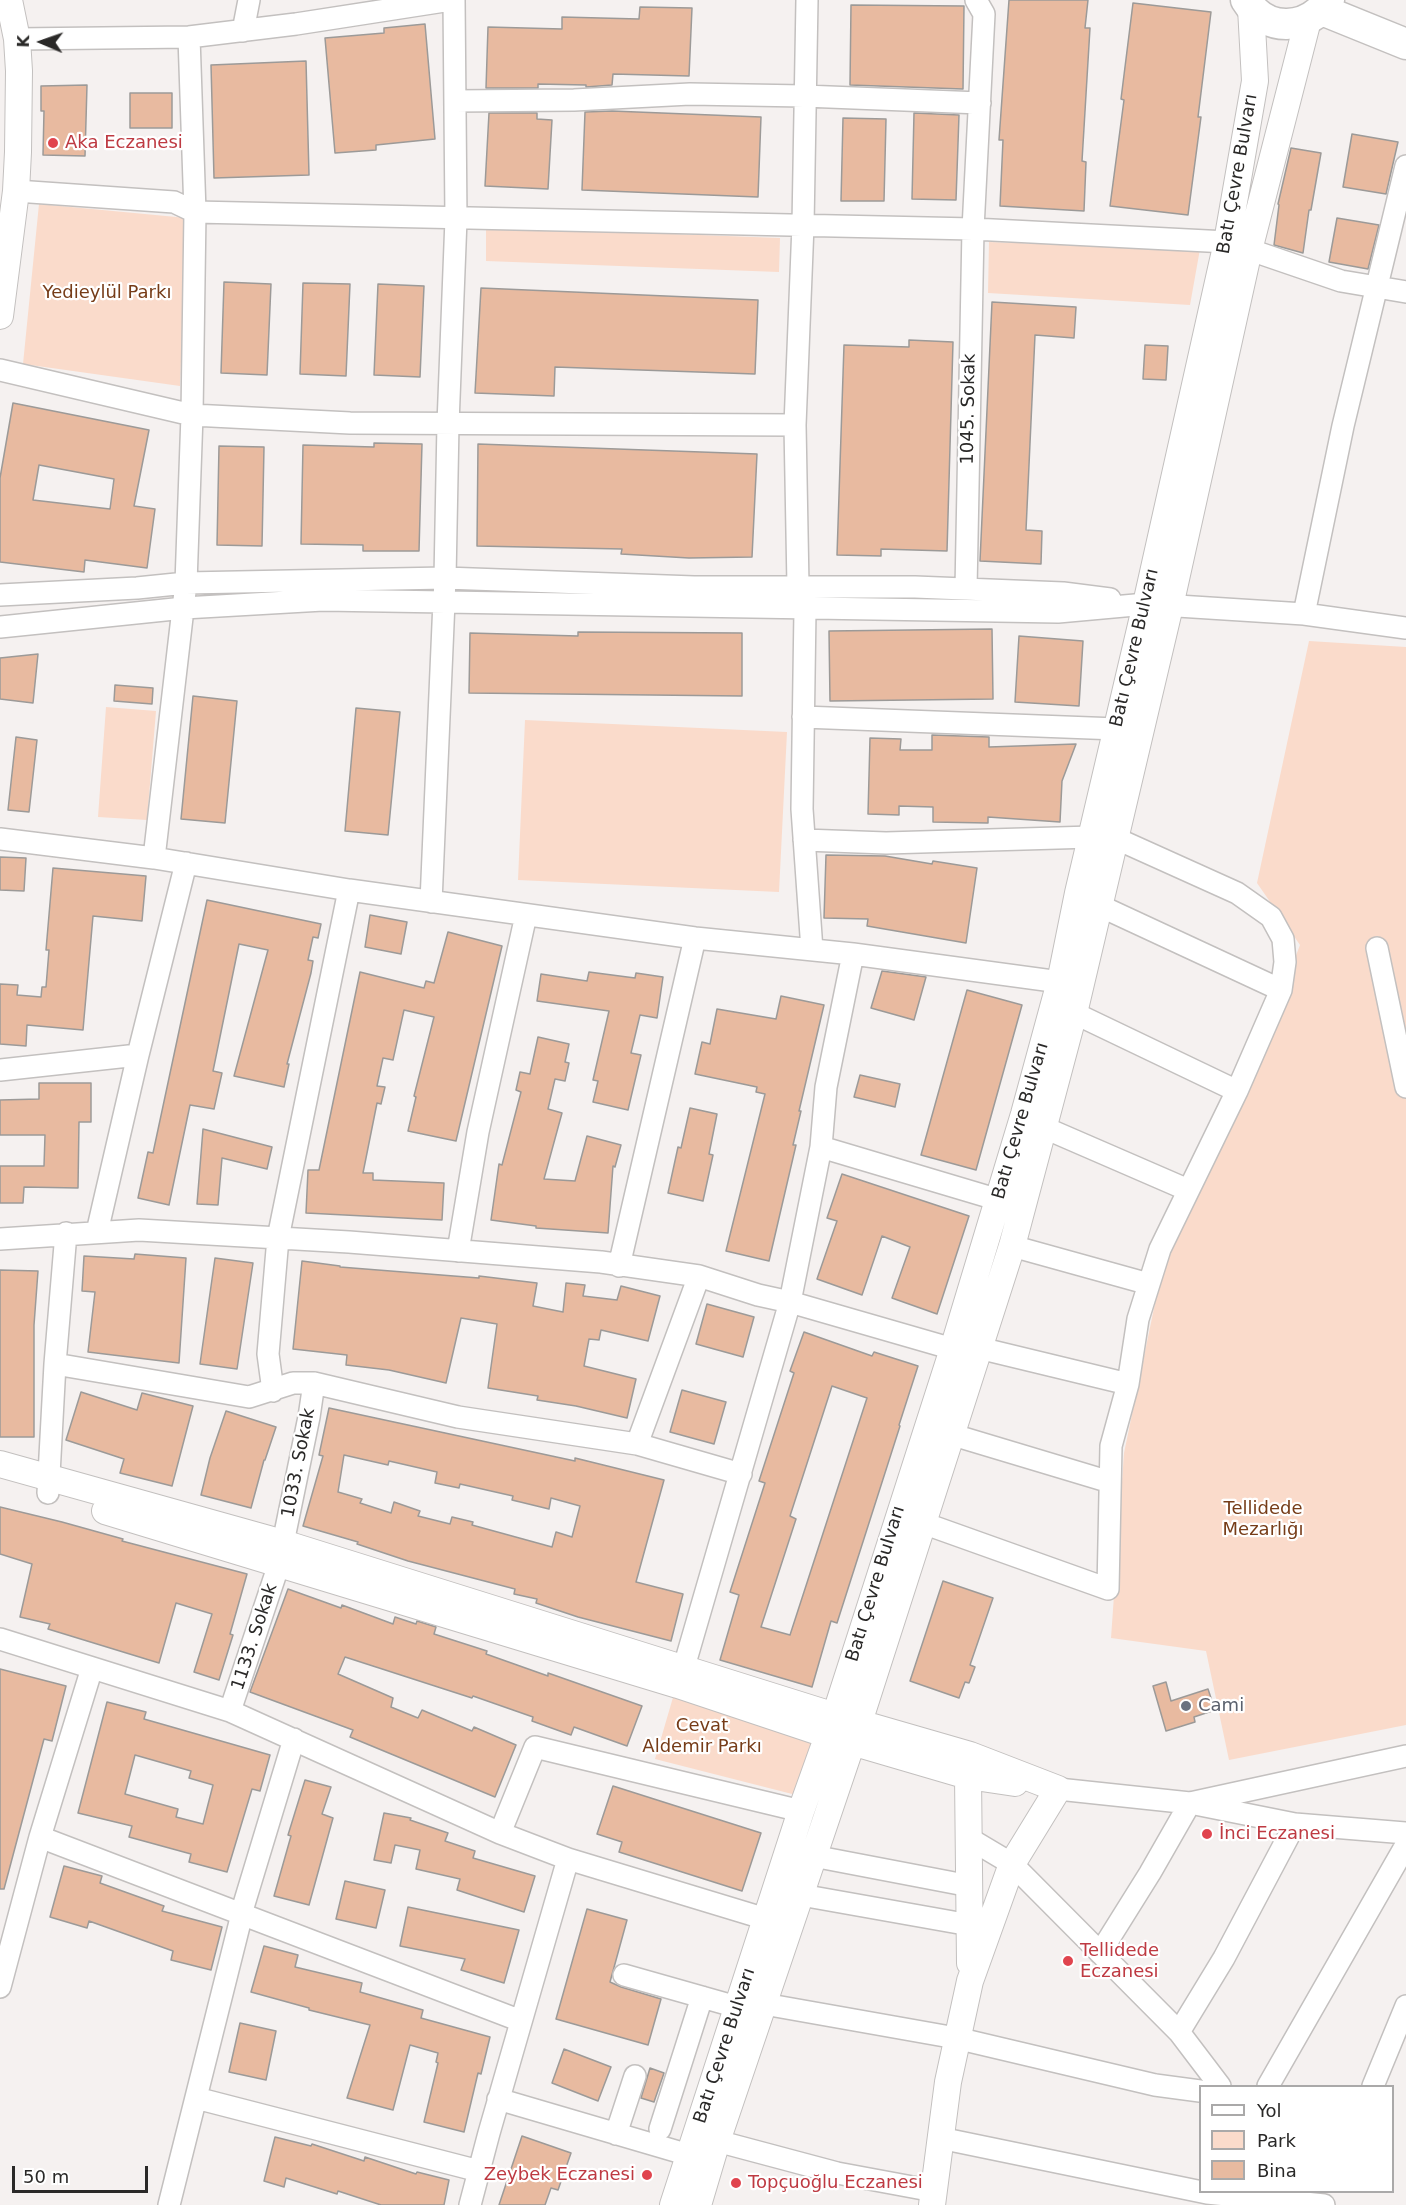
<!DOCTYPE html>
<html>
<head>
<meta charset="utf-8">
<style>
	body { margin:0 }
	#map { position:relative; width:1406px; height:2205px; overflow:hidden; background:#f5f1f0; font-family:"DejaVu Sans",sans-serif }
	canvas { display:block }
	.legend { position:absolute; left:1199px; top:2085px; width:195px; height:108px; box-sizing:border-box; background:#fff; border:2px solid #aaa9a9; margin:0; padding:8px 10px; list-style:none; font-size:18px; color:#2a2928 }
	.legend li { display:flex; align-items:center; gap:12px; height:30px }
	.legend b { width:30px; border:2px solid #aaa9a9 }
	.north { position:absolute; left:12px; top:12px; width:60px; height:60px; -webkit-text-stroke:4px #fff; paint-order:stroke; rotate:272deg; font-size:16px; font-weight:700; line-height:24px; text-align:center; color:#2a2928 }
	.north::after { content:''; display:block; margin:auto; width:21px; height:27px; background:#2a2928; clip-path:polygon(50% 0,100% 100%,50% 72%,0 100%) }
	.scale { position:absolute; left:12px; top:2166px; width:136px; height:27px; box-sizing:border-box; border:3px solid #2a2928; border-top:0; padding-left:8px; font-size:18px; line-height:21px; white-space:nowrap; color:#2a2928; -webkit-text-stroke:4px #fff; paint-order:stroke }
</style>
</head>
<body>
<div id="map">
<canvas width="1406" height="2205"></canvas>
<ul class="legend">
<li><b style="height:8px;background:#fff"></b>Yol</li>
<li><b style="height:16px;background:#fadbcb"></b>Park</li>
<li><b style="height:16px;background:#e8baa0"></b>Bina</li>
</ul>
<div class="north">K</div>
<div class="scale">50 m</div>
</div>
<script>
const c = document.querySelector('canvas').getContext('2d');
c.lineJoin = 'round';
function fill(path, color) { c.fillStyle = color; c.fill(path, 'evenodd'); }
function stroke(path, color, width, dash) { c.strokeStyle = color; c.lineWidth = width; c.lineCap = dash ? 'butt' : 'round'; c.setLineDash(dash || []); c.stroke(path); }
function write(font, color, halo, rows, align = 'center') {
  c.font = font + ' "DejaVu Sans",sans-serif'; c.lineWidth = 4.5; c.setLineDash([]); c.textBaseline = 'middle'; c.strokeStyle = halo; c.fillStyle = color; for (const [text, x, y, turn = 0] of rows) {
    c.save(); c.translate(x, y); c.rotate((+turn || 0) * Math.PI / 180); c.textAlign = isNaN(turn) ? turn : align; if (halo) c.strokeText(text, 0, 0); c.fillText(text, 0, 0); c.restore();
  }
}
fill(new Path2D(`
	M39 204 187 218 180 386 23 364Z
	M486 227 780 238 779 272 486 261Z
	M989 242 1200 249 1190 305 988 293Z
	M1309 641 1406 647V1725L1229 1760 1206 1651 1111 1638 1124 1453 1165 1255 1259 1053 1300 945 1257 883Z
	M106 707 156 711 147 820 98 817Z
	M525 720 787 732 779 892 518 880Z
	M674 1694 817 1731 800 1796 655 1759Z`), '#fadbcb');
const building = new Path2D(`
	M1009 0H1088L1085 28H1090L1082 161 1086 162 1084 211 1000 206 1003 140H999Z
	M1133 3 1211 12 1198 117H1201L1188 215 1110 206 1124 100 1121 99Z
	M851 5 964 6 963 89 850 85Z
	M640 7 692 8 689 76 613 74 612 85 586 87V85L538 84V88H486L488 27 562 29V17L639 19Z
	M425 24 435 139 376 145V150L335 153 325 38 384 33V28Z
	M306 61 309 175 214 178 211 65Z
	M87 85 85 156 43 155 44 111H41V86Z
	M130 93H172V128H130Z
	M612 111 761 117 758 197 582 190 585 112Z
	M489 113H537V119L552 120 548 189 485 186Z
	M914 113 959 115 956 200 912 199Z
	M843 118 886 119 884 201H841Z
	M1352 134 1398 142 1386 194 1343 187Z
	M1291 148 1321 153 1311 210H1309L1303 253 1274 245 1279 205 1278 204Z
	M1337 218 1379 225 1368 269 1329 262Z
	M224 282 271 284 267 375 221 373Z
	M303 283 350 284 346 376 300 374Z
	M378 284 424 286 420 377 374 375Z
	M481 288 758 300 755 374 555 367 554 396 475 393Z
	M992 302 1076 307 1074 338 1035 335 1026 530 1042 531 1041 564 980 561Z
	M909 340 953 342 947 551 881 549V556L837 555 844 345 909 347Z
	M1145 345 1168 346 1166 380 1143 379Z
	M13 403 149 430 134 506 155 509 147 568 85 560 84 572 0 562V478ZM39 465 114 479 110 509 33 500Z
	M374 443 422 444 419 551H363V545L301 544 303 445 374 447Z
	M478 444 757 454 752 557 689 558 621 554 622 549 477 546Z
	M219 446 264 447 262 546 217 545Z
	M992 629 993 699 830 701 829 631Z
	M578 632 742 633V696L469 693 470 633 578 636Z
	M1019 636 1083 641 1079 706 1015 702Z
	M38 654 33 703 0 699V658Z
	M115 685 153 688 152 704 114 701Z
	M193 696 237 701 225 823 181 819Z
	M356 708 400 712 388 835 345 831Z
	M932 735 989 737V747L1076 744 1062 781 1060 822 988 817V823L933 822V807L899 806V815L868 814 870 738 901 739 900 750H932Z
	M16 737 37 740 29 812 8 810Z
	M826 855 885 856 932 864 933 861 977 868 966 943 867 926 868 919 824 918Z
	M0 857 26 858 24 891 0 890Z
	M53 868 146 876 142 921 93 916 83 1030 27 1025 26 1046 0 1044V984L18 985 17 995 41 997 42 987H46L49 950H46Z
	M207 900 321 924 318 938 313 937 308 960 313 961 311 973 287 1064H289L284 1087 234 1076 268 950 239 944 213 1071 222 1073 214 1109 190 1105 169 1205 138 1198 148 1152 153 1153Z
	M370 915 407 922 401 954 365 947Z
	M448 932 502 946 456 1141 408 1131 416 1097 414 1096 434 1017 404 1010 393 1060 383 1058 377 1086 385 1087 381 1104 377 1103 363 1173H373V1180L444 1183 442 1220 306 1213 308 1170H319L360 972 424 988 426 981 434 983Z
	M882 971 926 977 914 1020 871 1008Z
	M589 972 635 978 636 973 663 977 657 1018 640 1015 631 1053 641 1055 628 1110 593 1102 598 1081 593 1080 609 1011 537 1001 541 974 587 981Z
	M967 990 1022 1005 976 1170 921 1155Z
	M781 996 824 1005 799 1111H801L793 1145H796L769 1261 726 1251 765 1094 756 1092 757 1087 695 1074 702 1042 710 1044 717 1009 776 1019Z
	M538 1037 569 1044 565 1062 569 1063 565 1081 555 1079 548 1109 562 1113 544 1179 575 1181 587 1136 621 1145 615 1167 613 1166 608 1233 536 1228V1226L491 1220 499 1164 502 1165 521 1092 516 1090 520 1072 530 1074Z
	M860 1075 900 1084 895 1107 854 1097Z
	M39 1083H91V1122H79L78 1188 24 1187 23 1203H0V1166H44L45 1135H0V1100L39 1099Z
	M690 1108 717 1114 709 1154 713 1155 703 1201 668 1193 678 1147 681 1148Z
	M203 1129 272 1147 267 1169 222 1158 218 1205 197 1204Z
	M842 1174 969 1216 937 1314 892 1298 910 1247 882 1236 862 1295 817 1279 837 1221 827 1218Z
	M135 1254 186 1258 179 1363 88 1352 95 1292 82 1291 84 1256 134 1259Z
	M215 1258 253 1263 237 1369 200 1364Z
	M302 1261 340 1266V1267L479 1278V1276L537 1283 533 1306 563 1312 566 1283 585 1285 583 1296 617 1300 621 1286 660 1296 648 1341 601 1330 599 1340 589 1339 584 1366 636 1379 627 1418 576 1406 537 1400 538 1396 488 1388 497 1324 461 1318 446 1383 389 1370 346 1365 347 1355 293 1349Z
	M0 1270 38 1271 34 1325V1437H0Z
	M707 1304 754 1317 743 1357 696 1344Z
	M804 1332 872 1356 874 1352 918 1366 899 1425 900 1426 837 1623 831 1621 812 1687 720 1660 739 1595 730 1592 765 1483 759 1481 794 1373 790 1371ZM832 1386 867 1398 790 1635 761 1627 796 1519 790 1516Z
	M682 1390 726 1402 714 1444 670 1432Z
	M81 1392 137 1410 142 1393 193 1406 172 1486 120 1473 124 1459 66 1440Z
	M329 1408 575 1461V1458L664 1480 636 1582 683 1594 671 1641 578 1617 536 1603 537 1599 514 1594 515 1589 408 1561 357 1544 358 1542 303 1526 323 1456 319 1455ZM344 1455 388 1465 389 1461 437 1472 435 1483 459 1488 460 1484 513 1496 512 1500 549 1509 551 1498 580 1506 572 1537 556 1532 552 1547 472 1525 473 1522 452 1517 450 1524 418 1516 420 1511 394 1502 391 1513 360 1503 362 1499 338 1492Z
	M226 1411 276 1427 265 1460H264L251 1508 201 1495 210 1458Z
	M0 1507 62 1522 123 1539 122 1541 247 1574 230 1634 233 1635 219 1680 194 1672 212 1614 176 1603 159 1663 48 1629 50 1624 20 1617 32 1564 0 1554Z
	M943 1581 993 1598 970 1665 975 1667 969 1683 965 1682 959 1698 910 1681Z
	M288 1589 341 1608 342 1605 393 1624 395 1617 416 1624 417 1621 436 1627 434 1634 487 1651 486 1654 548 1676V1673L642 1706 627 1746 574 1727 571 1735 532 1721 533 1717 473 1696 472 1698 345 1657 338 1674 393 1698 391 1707 418 1718 422 1710 472 1731 474 1727 516 1745 495 1797 350 1737 353 1730 250 1692Z
	M0 1669 66 1686 52 1741 44 1739 4 1889H0Z
	M1166 1682 1171 1701 1208 1689 1215 1710 1194 1717 1195 1722 1166 1731 1153 1686Z
	M107 1702 146 1712 144 1719 270 1755 260 1791 252 1789 227 1872 189 1862 191 1854 129 1837 132 1826 78 1813ZM135 1755 191 1771 189 1778 213 1785 203 1824 176 1817 178 1809 125 1794Z
	M305 1780 331 1787 322 1814 333 1818 309 1905 274 1896 291 1836 288 1835Z
	M613 1786 761 1833 742 1891 619 1852 622 1842 597 1834Z
	M384 1813 411 1818 410 1820 448 1833 445 1841 475 1851 473 1858 535 1876 524 1912 457 1890 460 1879 416 1869 420 1850 395 1845 391 1863 374 1860Z
	M64 1866 102 1876 100 1883 164 1906 162 1911 222 1927 211 1970 171 1960 173 1951 89 1921 87 1928 50 1917Z
	M345 1881 385 1890 376 1928 336 1919Z
	M408 1907 519 1930 504 1983 461 1970 465 1959 400 1946Z
	M587 1909 627 1920 610 1982 621 1987 661 1999 648 2045 556 2019Z
	M264 1946 298 1955 295 1967 362 1983 360 1992 423 2010 421 2018 490 2037 481 2074 478 2073 464 2132 424 2122 438 2063 436 2062 438 2053 410 2045 393 2110 347 2098 370 2025 309 2010V2008L251 1992Z
	M240 2023 276 2031 266 2080 229 2072Z
	M564 2049 611 2067 598 2101 552 2083Z
	M650 2068 664 2073 654 2102 641 2098Z
	M522 2136 571 2153 558 2190 551 2188 545 2205H499Z
	M275 2137 311 2146 312 2144 364 2161 365 2157 416 2174 417 2172 449 2180 444 2205H381L338 2191 337 2194 286 2178 284 2187 264 2181Z`);
fill(building, '#e8baa0');
stroke(building, '#9c9a98', 1.5);
const minor = new Path2D(`
	M807 0 803 225 795 425 798 586 805 610 802 809 812 950
	M243 31 249 0
	M17 39 189 37 296 24 451 0
	M455 101 574 100 690 94 804 96 980 103
	M16 191 174 202 195 212 973 229 984 14 976 0
	M0 370 192 415 350 423 795 425
	M966 589 973 229 1227 242 1341 281 1406 292
	M0 595 137 588 186 583 445 578 694 587H915L1063 593 1110 599
	M1304 614 1343 426 1406 166
	M0 627 184 608 323 600 1058 612 1146 604 1304 614 1406 628
	M803 717 1117 729
	M0 839 154 858 349 890 695 938 853 954
	M804 840 886 843 1092 837
	M154 858 186 583 192 415 195 212 189 37
	M431 902 445 578 448 424 456 219 454 0
	M1098 905 1281 990
	M1377 948 1406 1087
	M0 1070 138 1055 186 863
	M1045 1128 1188 1190
	M821 1147 999 1200
	M97 1232 138 1055
	M0 1239 139 1230 349 1242 601 1262 699 1276 758 1295 790 1302 953 1349 979 1348 1128 1384
	M1012 1246 1149 1284
	M458 1251 478 1132 526 915
	M619 1266 695 938
	M55 1364 249 1397 293 1383H314L458 1417 637 1444 741 1474
	M273 1391 268 1354 278 1238 349 890
	M950 1434 1110 1482
	M637 1444 699 1276
	M48 1493 55 1364 66 1233
	M923 1523 1108 1589 1111 1446 1128 1384 1138 1319 1160 1249 1237 1091 1281 990 1285 962 1283 939 1271 917 1237 893 1115 838
	M283 1543 309 1417 314 1383
	M0 1639 230 1711 500 1833 568 1859 766 1919
	M679 1684 790 1302 821 1147 826 1087 853 954 1060 982 1074 1013 1237 1091
	M230 1711 279 1564
	M1058 1789 1190 1803 1406 1756
	M1295 1824 1406 1833
	M500 1833 535 1747 801 1811
	M40 1837 521 2021
	M970 1839 1012 1864 1179 2032 1220 2086
	M813 1856 970 1886
	M801 1895 970 1925
	M241 1914 294 1739
	M1100 1953 1150 1873 1190 1803 1295 1824 1224 1958 1179 2032
	M624 1975 737 2007
	M0 1987 40 1837 92 1668
	M764 2004 956 2038 1155 2085 1200 2091
	M1268 2086 1406 1845
	M1373 2086 1406 2006
	M196 2098 479 2171
	M498 2099 689 2155 717 2141 837 2173 934 2191
	M660 2129 702 1997
	M616 2134 635 2076
	M940 2138 1207 2193 1324 2205
	M169 2205 242 1914
	M470 2205 489 2133 568 1859`);
const major = new Path2D(`
	M0 316 16 191 18 152 19 71 17 39 9 0
	M0 1464 283 1543 835 1716 970 1755 1058 1789
	M105 1511 678 1685 828 1735 968 1776 1015 1783
	M968 1776 970 1963
	M673 2205 801 1811 835 1716 953 1349 1024 1114 1060 982 1078 893 1146 604 1227 242 1255 81 1251 8
	M698 2205 717 2141 859 1722 1012 1246 1074 1013 1170 606 1249 250 1308 20
	M932 2205 948 2082 970 1981 1012 1864 1058 1789`);
const highway = new Path2D(`
	M1246 0C1266 33 1307 31 1329 0
	M1322 10 1406 44`);
stroke(minor, '#c3c0bf', 24);
stroke(major, '#c3c0bf', 28);
stroke(highway, '#c3c0bf', 33);
stroke(minor, '#fff', 21);
stroke(major, '#fff', 26);
stroke(highway, '#fff', 30);
for (const [x, y, r, color] of [
	[53,143,6,"#e0444e"],
	[1186,1706,6,"#6b7280"],
	[1207,1834,6,"#e0444e"],
	[1068,1961,6,"#e0444e"],
	[647,2175,6,"#e0444e"],
	[736,2183,6,"#e0444e"]
]) { const dot = new Path2D(); dot.arc(x, y, r, 0, 2 * Math.PI); c.fillStyle = color; c.fill(dot); stroke(dot, '#fff', 2); }
write('18px', '#be3a42', '#fff', [
	["Aka Eczanesi",65,143],
	["İnci Eczanesi",1219,1834],
	["Tellidede",1080,1951],
	["Eczanesi",1080,1972],
	["Zeybek Eczanesi",635,2175,"right"],
	["Topçuoğlu Eczanesi",748,2183]
], 'left');
write('18px', '#2a2928', '#fff', [
	["Batı Çevre Bulvarı",1238,174,-80],
	["1045. Sokak",969,409,-89],
	["Batı Çevre Bulvarı",1135,648,-77],
	["Batı Çevre Bulvarı",1021,1121,-74],
	["1033. Sokak",299,1463,-79],
	["Batı Çevre Bulvarı",876,1584,-73],
	["1133. Sokak",255,1637,-72],
	["Batı Çevre Bulvarı",725,2046,-72]
]);
write('18px', '#763c18', '#fff', [
	["Yedieylül Parkı",107,293],
	["Tellidede",1263,1509],
	["Mezarlığı",1263,1530],
	["Cevat",702,1726],
	["Aldemir Parkı",702,1747]
]);
write('18px', '#5b616d', '#fff', [
	["Cami",1198,1706]
], 'left');
</script>
</body>
</html>
